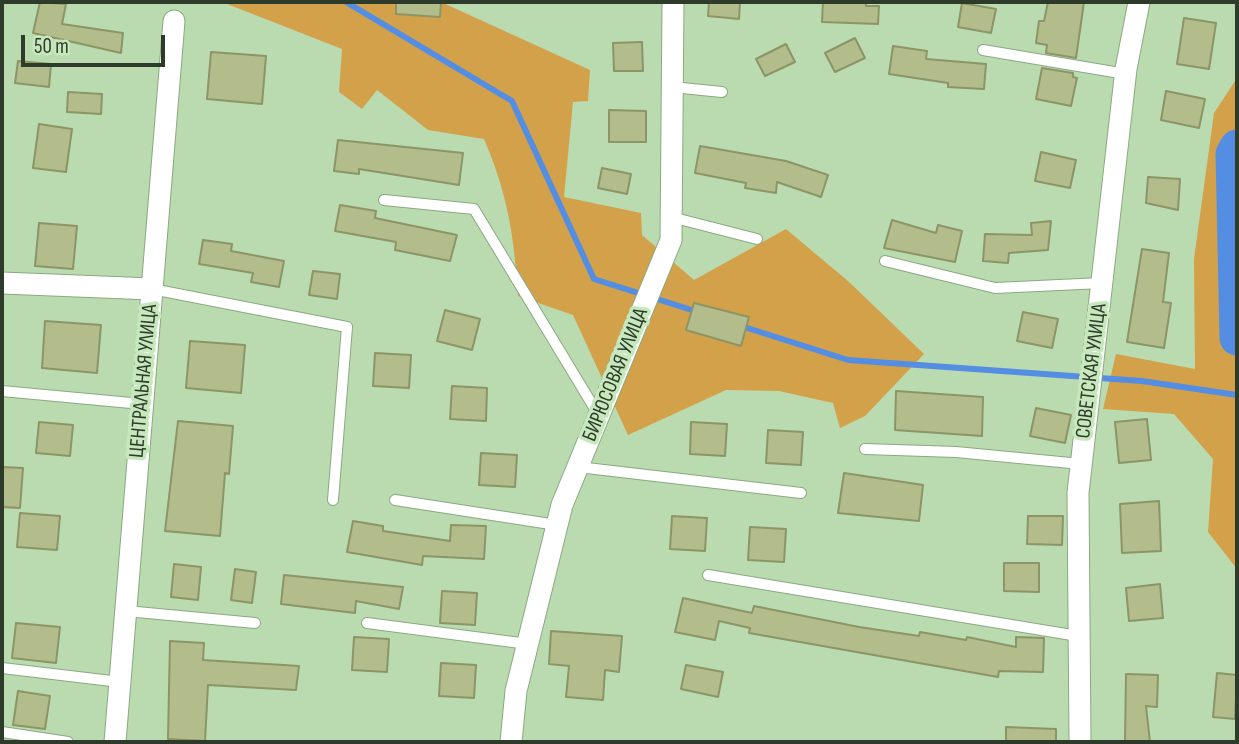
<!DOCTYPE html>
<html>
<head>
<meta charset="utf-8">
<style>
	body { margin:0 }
	#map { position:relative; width:1239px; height:744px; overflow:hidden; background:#badab0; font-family:"Sofia Sans Condensed",sans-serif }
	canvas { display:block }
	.frame { position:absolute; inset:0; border:4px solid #2e3b2a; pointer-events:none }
	.scale { position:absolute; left:21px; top:35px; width:144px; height:32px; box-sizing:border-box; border:4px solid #2e3b2a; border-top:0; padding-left:9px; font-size:21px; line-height:24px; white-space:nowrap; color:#2e3b2a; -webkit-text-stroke:5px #c7e8bc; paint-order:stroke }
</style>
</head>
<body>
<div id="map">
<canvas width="1239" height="744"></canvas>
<div class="frame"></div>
<div class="scale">50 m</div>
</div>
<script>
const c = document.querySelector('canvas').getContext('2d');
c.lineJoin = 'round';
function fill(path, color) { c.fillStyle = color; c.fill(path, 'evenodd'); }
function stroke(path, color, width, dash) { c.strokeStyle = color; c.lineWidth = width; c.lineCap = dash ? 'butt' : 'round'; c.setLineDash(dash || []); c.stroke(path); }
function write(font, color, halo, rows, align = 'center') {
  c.font = font + ' "Sofia Sans Condensed",sans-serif'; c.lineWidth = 7; c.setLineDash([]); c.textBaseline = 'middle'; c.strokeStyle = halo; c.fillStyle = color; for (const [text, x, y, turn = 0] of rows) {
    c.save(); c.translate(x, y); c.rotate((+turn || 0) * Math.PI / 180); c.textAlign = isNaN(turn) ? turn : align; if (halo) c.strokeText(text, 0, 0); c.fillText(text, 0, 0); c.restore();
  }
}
fill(new Path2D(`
	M222 2H441L590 70 588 101 573 102 564 197 641 213 642 235 694 280 786 229 848 281 924 354 865 416 840 428 833 403 779 391 726 390 628 435 573 315 518 296C514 236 508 195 484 139L428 130 377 90 362 109 339 92 342 49Z
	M1237 78V569L1208 532 1213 459 1174 414 1103 409 1116 354 1195 369 1194 259 1214 113Z`), '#d4a14b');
stroke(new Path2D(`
	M346 2 512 101 594 279 698 312
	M738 325 848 360 1142 381 1237 395`), '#548ee3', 6);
stroke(new Path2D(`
	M1237 147 1233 154 1237 338`), '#548ee3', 35);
const building = new Path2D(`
	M40 2 66 4 62 24 123 33 121 53 33 33Z
	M396 2H441L440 17 396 14Z
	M709 2H740L739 19 708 16Z
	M823 2H866V6H879L878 24 822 22Z
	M1048 2H1084L1076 58 1046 53 1047 45 1036 43 1039 21H1044Z
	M962 3 996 9 991 33 958 27Z
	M1184 18 1216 23 1209 69 1177 64Z
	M855 38 865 58 835 72 825 53Z
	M642 42 643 71H614L613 43Z
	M786 44 795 62 765 76 756 59Z
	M893 46 927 51 926 59 986 64 984 89 948 87V83L889 74Z
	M211 52 266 56 262 104 207 99Z
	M18 61 51 64 49 87 15 83Z
	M1042 68 1073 73V77L1077 78 1071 106 1036 99Z
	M1166 91 1205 99 1199 128 1161 120Z
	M68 92 102 94 101 114 67 112Z
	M609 110 646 111V142H609Z
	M39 124 72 129 66 172 33 168Z
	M338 140 463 153 459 185 359 169V174L334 171Z
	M700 146 786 161 828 175 821 197 777 182 776 193 745 188 746 183 695 173Z
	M1041 152 1076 160 1070 188 1035 181Z
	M602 168 631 174 627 194 598 188Z
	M1148 177 1180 179 1178 210 1146 203Z
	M340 205 376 211 375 218 457 235 450 261 395 250 396 242 335 231Z
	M892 220 936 233 938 225 962 231 955 262 884 248Z
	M1051 221 1048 250 1009 253 1008 263 983 261 985 234 1032 235 1031 223Z
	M39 223 77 226 73 269 35 266Z
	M203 240 232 244 231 251 284 261 279 287 251 282 253 273 199 264Z
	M1142 249 1169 253 1163 302 1171 303 1164 348 1127 342Z
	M313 271 340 274 337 299 309 295Z
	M694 303 749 317 741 346 686 330Z
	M445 310 480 319 472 350 437 341Z
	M1023 312 1058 319 1052 348 1017 341Z
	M45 321 101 325 97 373 42 368Z
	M190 341 245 345 241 393 186 388Z
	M375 353 411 355 409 388 373 386Z
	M452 386 487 388 486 421 450 419Z
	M896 391 983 397 982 436 895 430Z
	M1036 408 1071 415 1065 443 1030 436Z
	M1147 419 1151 460 1119 463 1115 422Z
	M178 421 233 426 229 474 225 473 220 536 165 531Z
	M39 422 73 425 70 456 36 453Z
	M691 422 727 424 725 456 690 454Z
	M768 430 803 432 801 465 766 463Z
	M481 453 517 455 515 487 479 485Z
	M2 467 23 468 20 508 2 507Z
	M844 473 923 485 919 521 838 513Z
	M1159 501 1161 551 1122 553 1120 504Z
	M20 513 60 516 57 550 17 547Z
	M672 516 707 518 705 551 670 549Z
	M1028 516H1063L1062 545 1027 544Z
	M353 521 383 526V531L450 541 451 525 486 526 484 559 423 556 422 565 347 552Z
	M750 527 786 529 784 562 748 560Z
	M1004 563H1039V592L1004 591Z
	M174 564 201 567 198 600 171 597Z
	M235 569 256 572 252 603 231 600Z
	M284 575 403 587 399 609 356 601 355 613 281 604Z
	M1160 584 1163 618 1129 621 1126 588Z
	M442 591 477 593 475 625 440 623Z
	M683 598 752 613 754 606 859 627 919 636 920 632 966 640 967 637 1016 647V637L1044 638 1043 672 999 671 998 677 749 633 750 628 719 621 715 640 675 632Z
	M16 623 60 627 56 663 12 658Z
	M551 631 622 636 619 672 605 670 603 700 566 697 569 666 549 664Z
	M354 637 389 639 387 672 352 670Z
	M170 641 204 643 203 660 299 666 296 690 208 685 205 741 168 739Z
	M441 663 476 665 474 698 439 696Z
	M686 665 723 672 718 697 681 689Z
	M1217 673 1237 675 1235 719 1213 717Z
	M1126 674 1158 675 1157 707 1146 706 1150 742H1125Z
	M18 691 50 696 45 729 13 725Z
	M1006 727 1056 729V742H1006Z`);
fill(building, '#b3bd8c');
stroke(building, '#8b9565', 2);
const service = new Path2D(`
	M983 50 1126 74
	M672 87 722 92
	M384 200 474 209 598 414
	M671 217 757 239
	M885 261 995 288 1102 283
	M152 289 347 327 333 500
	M2 391 142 404
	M865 449 956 452 1081 464
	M578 467 801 493
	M395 500 557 525
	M708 575 1078 636
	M126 611 255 623
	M367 623 528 644
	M2 668 120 682
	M2 732 68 742`);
const minor = new Path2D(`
	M2 283 152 289
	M115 742 174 21
	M511 742 516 691 562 505 671 240 673 2
	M1080 742 1078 493 1126 69 1139 2`);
stroke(service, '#8aa980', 12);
stroke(minor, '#8aa980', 23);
stroke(service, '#fff', 10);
stroke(minor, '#fff', 21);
write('21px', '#2e3b2a', '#c7e8bc', [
	["СОВЕТСКАЯ УЛИЦА",1092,371,-83],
	["БИРЮСОВАЯ УЛИЦА",616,375,-68],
	["ЦЕНТРАЛЬНАЯ УЛИЦА",144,381,-85]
]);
</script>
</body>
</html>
